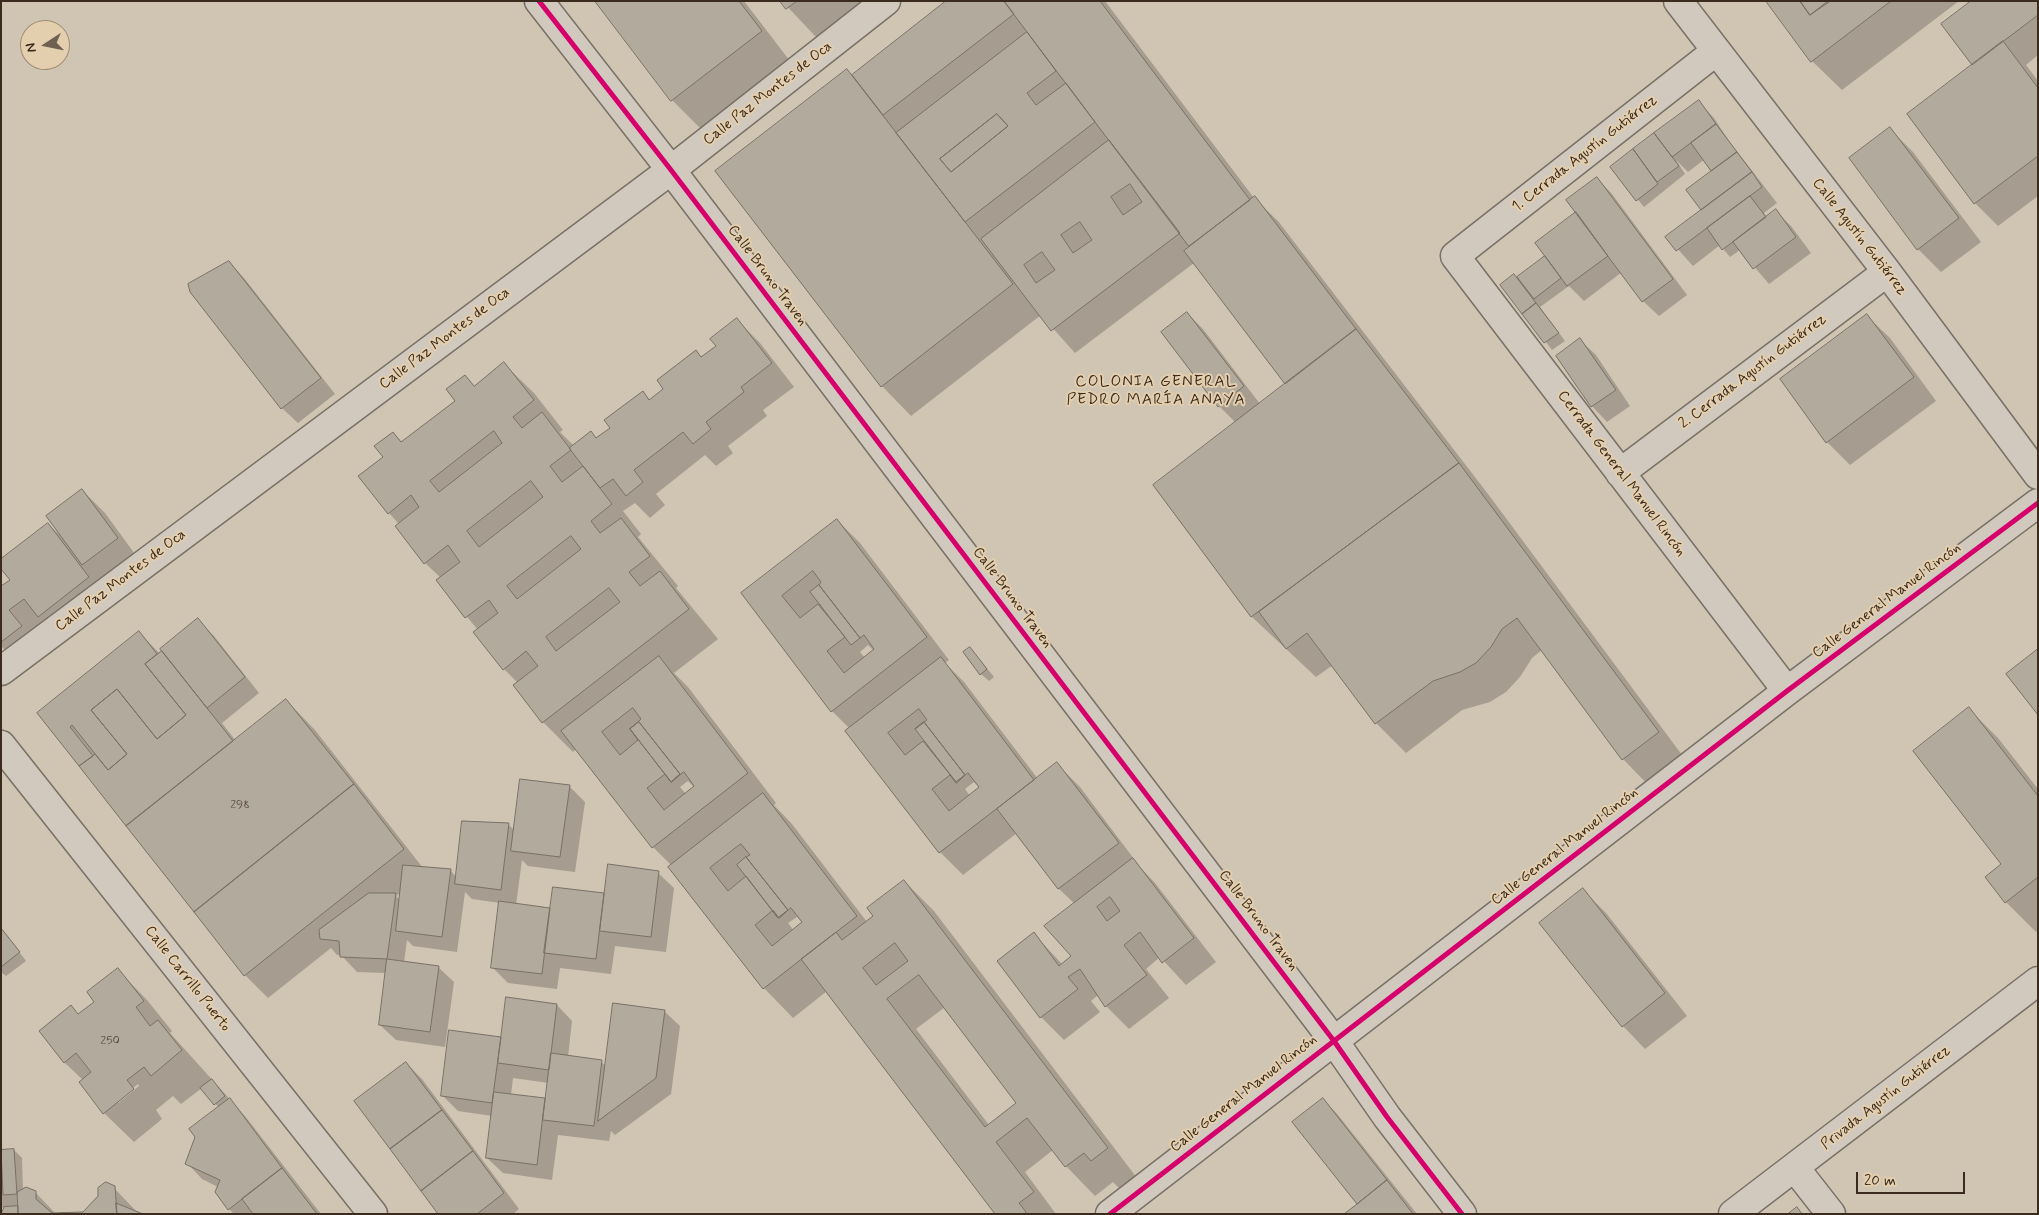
<!DOCTYPE html>
<html>
<head>
<meta charset="utf-8">
<style>
	body { margin:0 }
	#map { position:relative; width:2039px; height:1215px; overflow:hidden; background:#d0c4b3; font-family:Mynerve,sans-serif }
	canvas { display:block }
	.frame { position:absolute; inset:0; border:2px solid #3b2a1e; pointer-events:none }
	.north { position:absolute; left:20px; top:20px; width:50px; height:50px; box-sizing:border-box; background:#e3cead; border:1px solid #a08c74; border-radius:50%; rotate:259deg; font-size:14px; font-weight:700; line-height:20px; text-align:center; color:#3b2a1e }
	.north::after { content:''; display:block; margin:auto; width:18px; height:22px; background:#6f6052; clip-path:polygon(50% 0,100% 100%,50% 72%,0 100%) }
	.scale { position:absolute; left:1856px; top:1172px; width:109px; height:22px; box-sizing:border-box; border:2px solid #3b2a1e; border-top:0; padding-left:6px; font-size:15px; line-height:18px; white-space:nowrap; color:#3b2a1e; -webkit-text-stroke:4px #e3cead; paint-order:stroke }
</style>
</head>
<body>
<div id="map">
<canvas width="2039" height="1215"></canvas>
<div class="frame"></div>
<div class="north">N</div>
<div class="scale">20 m</div>
</div>
<script>
const c = document.querySelector('canvas').getContext('2d');
c.lineJoin = 'round';
function fill(path, color) { c.fillStyle = color; c.fill(path, 'evenodd'); }
function stroke(path, color, width, dash) { c.strokeStyle = color; c.lineWidth = width; c.lineCap = dash ? 'butt' : 'round'; c.setLineDash(dash || []); c.stroke(path); }
function write(font, color, halo, rows, align = 'center') {
  c.font = font + ' Mynerve,sans-serif'; c.lineWidth = 4; c.setLineDash([]); c.textBaseline = 'middle'; c.strokeStyle = halo; c.fillStyle = color; for (const [text, x, y, turn = 0] of rows) {
    c.save(); c.translate(x, y); c.rotate((+turn || 0) * Math.PI / 180); c.textAlign = isNaN(turn) ? turn : align; if (halo) c.strokeText(text, 0, 0); c.fillText(text, 0, 0); c.restore();
  }
}
fill(new Path2D(`
	M596 1H744L790 61 701 129 672 100Z
	M782 1H865L817 38Z
	M948 1H1105L1254 198 1278 221 1488 494 1688 763 1652 789 1623 759 1542 650 1532 658 1520 677 1506 692 1490 702 1462 710 1406 753 1376 723 1333 665 1316 677 1252 617 1155 486 1236 423 1219 406 1187 313 1203 329 1260 404 1287 384 1194 263 1075 353 1041 315 911 416 882 386 847 70 852 76Z
	M1768 1H1959L1842 90 1812 61Z
	M2038 1V55L2026 65 2038 81V196L1998 226 1975 203 1974 65Z
	M1699 102 1714 118 1729 141 1777 203 1764 213 1767 218 1776 211 1791 226 1811 253 1769 284 1740 250 1730 257 1720 245 1693 266 1667 237 1703 210 1688 190 1713 171 1705 159 1688 172 1676 160 1685 174 1644 207 1612 167Z
	M1890 129 1913 152 1981 242 1941 272 1918 249Z
	M1597 178 1612 194 1687 295 1659 316 1643 301 1622 272 1584 301 1569 286 1540 307 1565 341 1552 350 1502 285 1517 278 1546 256 1578 213Z
	M229 262 244 278 335 394 298 423 282 408Z
	M1867 316 1890 338 1936 401 1850 465 1827 442Z
	M737 320 760 343 794 387 763 410 767 416 728 446 733 453 716 466 705 455 656 494 665 505 650 518 635 503 623 511 641 534 638 537 678 586 676 588 718 639 674 673 688 687 776 803 774 805 792 824 867 922 904 881 934 911 1137 1178 1121 1190 1113 1182 1095 1196 1066 1166 1053 1150 1025 1172 1056 1214H997L827 991 793 1018 764 988 672 866 653 847 576 749 573 752 543 722 515 685 518 683 504 669 478 630 437 581 441 578 425 563 397 526 399 524 389 513 384 457 393 433 403 443 457 401 465 377 475 387 504 364 534 393 563 430 560 432 574 446 591 433 597 439 612 428 643 392 650 400 718 346ZM688 781 695 788 686 794 680 787ZM797 917 803 923 794 931 788 923ZM945 1007 1018 1103 989 1125 916 1029Z
	M1580 340 1596 355 1630 406 1607 422 1592 406Z
	M82 490 105 513 140 561 22 667 1 646V588L11 580 48 524 63 538Z
	M837 520 860 543 949 660 945 663 964 682 1038 779 1057 764 1080 787 1140 867 1155 883 1216 962 1186 985 1160 957 1146 969 1169 998 1129 1029 1106 1006 1098 995 1091 1001 1100 1012 1064 1040 1041 1017 1034 934 1063 965 1072 957 1075 904 1059 889 1017 833 963 875 940 852 850 729 832 711 742 593ZM868 645 874 651 865 658 860 652ZM974 782 980 788 970 796 965 789Z
	M198 620 214 636 259 693 222 723 236 741 286 700 315 730 423 868 450 870 457 878 509 825 515 831 570 787 585 802 575 872 528 866 522 860 516 905 551 910 554 888 605 894 658 873 674 888 666 952 615 946 611 974 560 968 557 989 508 983 492 967 500 903 472 899 465 892 457 952 413 946 407 940 404 962 438 967 454 982 445 1047 396 1040 380 1025 386 973 357 972 341 955H337L331 948 268 998 245 975 38 713 139 632 160 654ZM401 892 400 900 396 896Z
	M970 648 994 677 989 681 981 674Z
	M1969 709 1998 738 2038 789V930L2036 932 2006 902 1986 878 2003 864Z
	M1583 890 1606 913 1687 1016 1645 1049 1623 1026Z
	M1 928 26 961 6 976 1 972Z
	M118 970 147 1000 172 1031 170 1033 245 1116 321 1214H234L229 1209 218 1187 202 1179 187 1163 219 1108 202 1088 181 1104 173 1096 156 1110 162 1119 134 1142 104 1113 83 1080 65 1063 41 1031 79 1015 96 1002ZM138 1084 139 1086 118 1103V1100Z
	M557 1005 572 1021 568 1057 601 1062 606 1066 664 1011 680 1026 671 1094 615 1135 611 1131 609 1141 558 1135 552 1180 503 1173 487 1158 492 1116 458 1111 443 1096 450 1031 502 1038ZM513 1078 549 1083 547 1100 511 1095Z
	M406 1063 422 1079 519 1209 513 1214H439Z
	M1323 1099 1338 1115 1417 1214H1346L1358 1204Z
	M14 1150 22 1158 23 1190 35 1192 56 1214H1V1211L6 1210V1207L1 1208V1153Z
	M114 1188 138 1213H84Z`), '#0003');
const building = new Path2D(`
	M595 1H739L762 31 671 101Z
	M780 1H797L786 9Z
	M946 1H1004L1014 14 883 115 852 75Z
	M1004 1H1100L1250 200 1189 246Z
	M1766 1H1800L1810 15 1828 1H1891L1811 62Z
	M1800 1H1828L1829 2 1810 15Z
	M1971 1H2038V15L1972 65 1941 24Z
	M1027 32 1056 71 1027 93 1036 105 1066 83 1095 122 965 222 896 133ZM997 114 1008 126 951 172 940 159Z
	M2003 41 2038 88V156L1974 204 1907 114Z
	M847 69 1013 284 881 387 715 171Z
	M1699 100 1716 124 1672 157 1654 133Z
	M997 114 1008 126 951 172 940 159Z
	M1716 124 1737 152 1711 171 1691 143Z
	M1890 127 1959 218 1917 250 1849 158Z
	M1654 133 1679 166 1657 182 1633 149Z
	M1109 140 1180 233 1051 331 981 239ZM1130 184 1142 202 1123 215 1111 197ZM1080 222 1092 240 1073 253 1061 235ZM1042 252 1055 270 1036 283 1024 265Z
	M1633 149 1658 184 1636 201 1610 167Z
	M1737 152 1752 172 1701 210 1686 190Z
	M1752 172 1762 187 1676 251 1665 237Z
	M1597 177 1673 279 1642 302 1566 200Z
	M1255 196 1356 329 1285 384 1184 251Z
	M1750 196 1766 217 1722 250 1707 228Z
	M1776 209 1796 237 1753 269 1733 242Z
	M1576 212 1608 256 1567 286 1535 243Z
	M1545 256 1561 278 1534 299 1517 277Z
	M229 261 321 378 281 409 190 292 188 284Z
	M1514 274 1536 303 1522 314 1500 285Z
	M1536 303 1559 333 1544 343 1522 314Z
	M1187 312 1244 386 1218 407 1161 332Z
	M1867 314 1914 377 1826 443 1780 379Z
	M737 318 772 363 741 387 744 392 706 422 711 429 693 444 683 432 634 470 643 482 626 496 613 479 600 488 569 448 591 431 596 438 610 428 604 420 643 391 649 400 663 389 657 380 696 350 701 357 716 346 710 339Z
	M1356 329 1459 463 1251 617 1153 485Z
	M1580 338 1616 390 1591 407 1556 356Z
	M504 362 534 400 513 417 522 428 542 412 571 450 550 466 562 482 583 466 612 504 591 521 600 533 621 518 650 556 629 572 640 586 660 571 689 609 542 723 513 685 538 666 526 651 503 670 473 632 498 613 489 600 465 618 436 580 460 562 448 545 424 564 395 526 419 507 411 495 388 514 358 476 383 457 374 446 393 432 401 442 455 401 446 389 465 375 474 386ZM494 431 502 443 439 492 430 481ZM531 481 543 497 479 547 467 531ZM571 536 581 549 517 599 507 586ZM609 588 620 602 556 651 546 637Z
	M1459 463 1659 732 1622 760 1517 618 1502 629 1491 647 1476 663 1460 672 1433 681 1375 724 1307 633 1286 649 1259 612Z
	M82 489 118 538 82 565 46 516Z
	M837 519 927 637 831 712 741 593ZM813 571 821 582 819 585 860 638 864 635 874 649 844 673 827 651 845 637 818 604 800 618 782 596Z
	M48 523 89 577 38 617 24 599 9 610 22 626 1 642V586L10 580 1 569V559Z
	M819 585 860 638 851 645 810 592Z
	M198 618 245 677 207 708 160 649Z
	M139 631 157 654 145 664 186 715 157 739 117 689 91 710 127 754 108 770 72 725 70 727 93 756 79 766 37 713Z
	M970 647 987 669 980 675 963 652Z
	M2038 649V715L2006 674Z
	M162 651 233 741 126 826 79 766 95 754 108 770 127 754 91 710 117 689 157 739 186 715 145 664Z
	M659 656 748 773 652 848 561 731ZM633 708 641 719 630 729 638 740 620 755 602 732ZM639 722 680 774 671 782 630 729ZM684 772 694 786 664 810 647 788 665 774 671 782Z
	M941 657 1034 780 939 853 845 731ZM919 709 927 720 915 729 924 722 965 775 956 782 923 741 905 755 888 733ZM968 773 979 787 949 811 932 789 950 775 956 783Z
	M286 699 354 784 194 912 126 826Z
	M1969 707 2038 796V877L2005 903 1985 877 2001 864 1913 751Z
	M639 722 680 774 671 782 630 729Z
	M924 722 965 775 956 782 915 729Z
	M1057 762 1119 843 1058 889 997 809Z
	M520 779 570 785 560 857 511 851Z
	M354 784 404 849 244 976 194 912Z
	M763 793 857 916 763 989 668 867ZM741 844 750 855 746 857 788 910 778 918 746 876 728 891 710 868ZM791 908 802 922 772 946 755 925 773 910 779 918Z
	M462 821 509 823 501 890 455 884Z
	M746 857 788 910 778 918 737 865Z
	M1133 858 1194 938 1162 963 1140 932 1124 945 1147 975 1105 1007 1080 969 1068 977 1078 989 1040 1018 997 961 1034 932 1059 966 1071 956 1044 926ZM1110 897 1120 911 1107 921 1097 907Z
	M608 864 659 871 651 937 600 931Z
	M403 865 451 869 442 937 396 931Z
	M904 880 1108 1148 1091 1161 1084 1153 1065 1167 1027 1118 996 1142 1034 1192 1019 1203 1026 1212 1025 1214H995L801 959 836 932 842 940 873 916 867 908ZM895 943 908 961 876 985 863 968ZM919 975 1016 1103 985 1127 887 999Z
	M553 887 604 893 596 959 544 953Z
	M1583 888 1665 993 1622 1027 1539 923Z
	M369 893H396L387 959 340 957 339 941 320 939 319 930Z
	M499 901 550 908 542 974 491 968Z
	M1 928 20 952 1 967Z
	M387 959 439 966 430 1032 379 1025Z
	M118 968 144 1001 136 1007 150 1026 158 1020 182 1050 151 1076 144 1067 127 1080 134 1089 103 1114 79 1082 91 1072 76 1053 64 1063 39 1031 71 1005 78 1014 94 1002 87 992Z
	M506 997 557 1004 549 1070 498 1063Z
	M613 1003 665 1010 656 1078 598 1121Z
	M449 1030 501 1037 492 1103 441 1096Z
	M551 1053 602 1060 594 1126 543 1120Z
	M406 1062 442 1110 390 1149 354 1101Z
	M212 1079 225 1096 214 1105 200 1088Z
	M494 1092 545 1098 537 1165 486 1158Z
	M230 1098 282 1168 228 1210 215 1192 220 1180 185 1164 195 1137 189 1129Z
	M1323 1098 1387 1180 1357 1204 1292 1122Z
	M442 1110 473 1151 421 1191 390 1149Z
	M14 1149 17 1194 3 1195 1 1150Z
	M473 1151 504 1193 477 1214H438L421 1191Z
	M282 1168 317 1214H253L242 1199Z
	M1387 1180 1413 1214H1344L1357 1204Z
	M106 1182 115 1186 117 1214H18L17 1192 26 1187 36 1191V1199L52 1213 83 1212 98 1196V1188Z
	M116 1203 143 1214H117Z
	M18 1206V1214H1L4 1207Z
	M1797 1207 1802 1214H1788Z`);
fill(building, '#b3aa9e');
stroke(building, '#797066', 1);
const minor = new Path2D(`
	M539 1 671 170 1334 1041 1387 1117 1462 1214
	M1678 1 1887 272 2038 475
	M1715 52 1455 256 1787 691
	M1620 473 1887 272
	M1 671 671 170 886 1
	M1 745 373 1214
	M1795 1168 1831 1214
	M1110 1214 1787 691 2038 503
	M1733 1214 2038 981`);
stroke(minor, '#797066', 31);
stroke(minor, '#d1c9bd', 28);
stroke(new Path2D(`
	M539 1 671 170 1334 1041 1387 1117 1462 1214
	M1110 1214 1787 691 2038 503`), '#d6006c', 5);
write('12px', '#594a3e', null, [
	["298",240,805],
	["250",110,1041]
]);
write('15px', '#3b2a1e', '#e3cead', [
	["Calle Paz Montes de Oca",768,94,-38],
	["1. Cerrada Agustín Gutiérrez",1585,154,-38],
	["Calle Agustín Gutiérrez",1859,237,52],
	["Calle Bruno Traven",767,276,53],
	["Calle Paz Montes de Oca",445,339,-37],
	["2. Cerrada Agustín Gutiérrez",1753,372,-37],
	["Cerrada General Manuel Rincón",1621,474,53],
	["Calle Paz Montes de Oca",121,581,-37],
	["Calle Bruno Traven",1012,598,53],
	["Calle General Manuel Rincón",1887,601,-37],
	["Calle General Manuel Rincón",1565,847,-38],
	["Calle Bruno Traven",1258,921,53],
	["Calle Carrillo Puerto",187,979,52],
	["Calle General Manuel Rincón",1244,1094,-38],
	["Privada Agustín Gutiérrez",1886,1098,-38]
]);
c.letterSpacing = '1px';
write('16px', '#3b2a1e', '#e3cead', [
	["COLONIA GENERAL",1156,383],
	["PEDRO MARÍA ANAYA",1156,401]
]);
c.letterSpacing = '0px';
</script>
</body>
</html>
